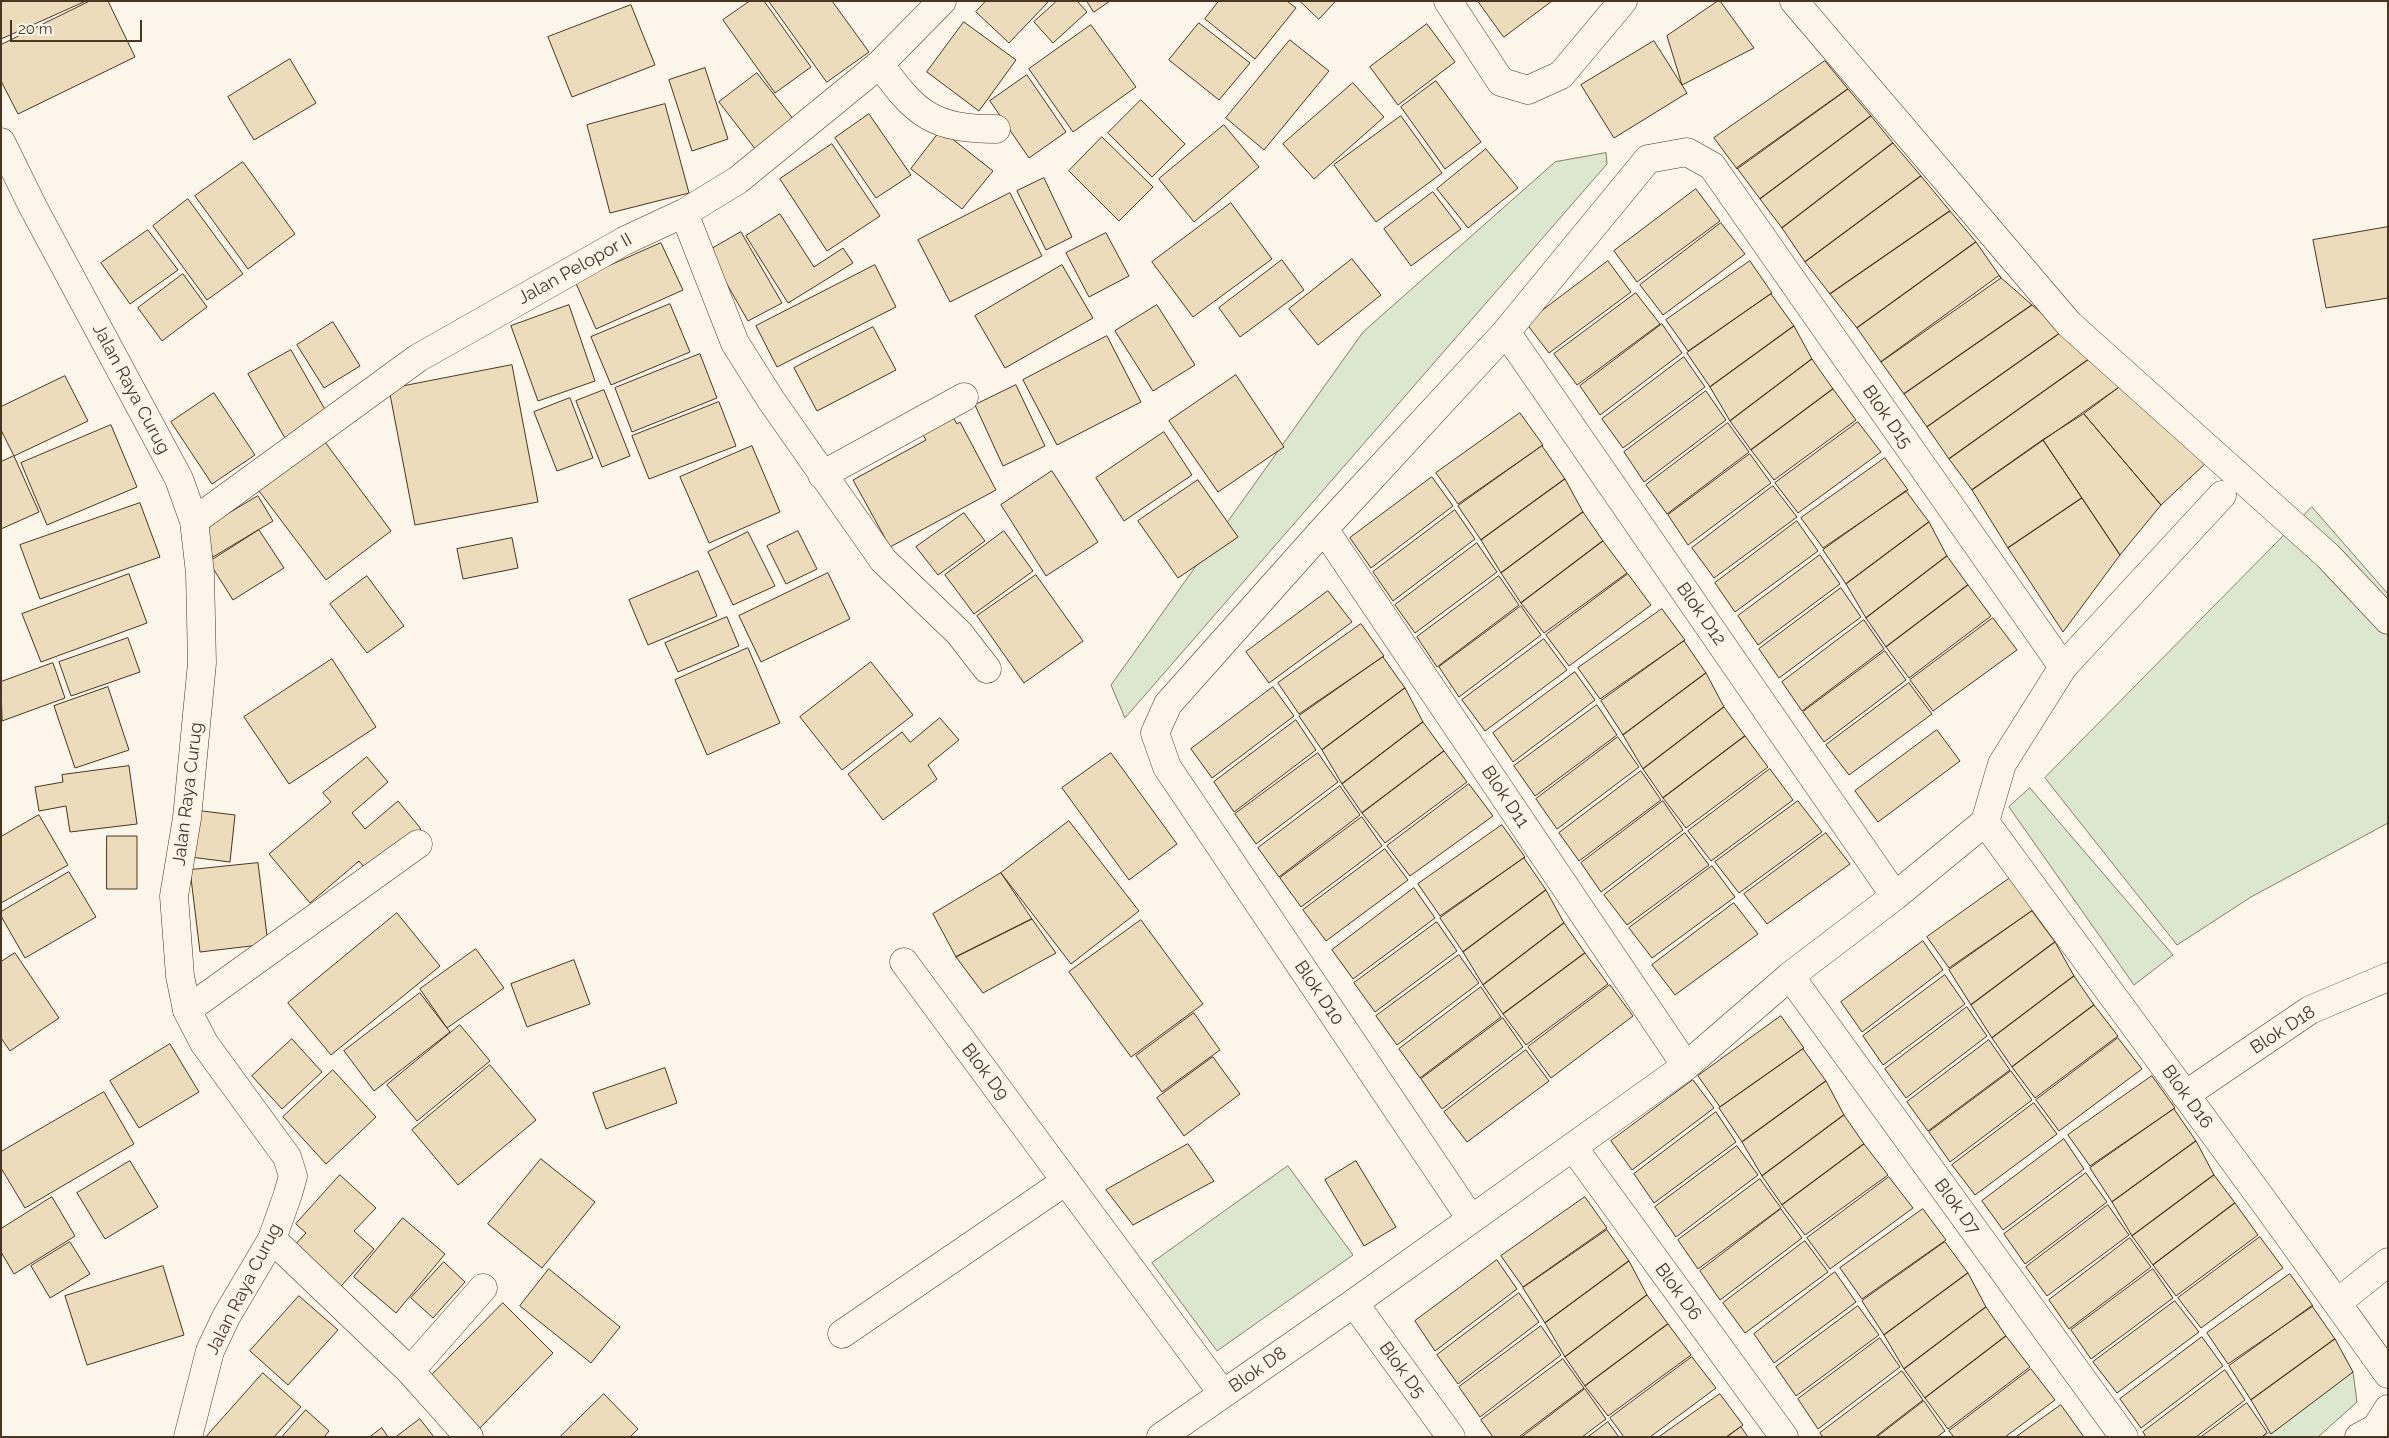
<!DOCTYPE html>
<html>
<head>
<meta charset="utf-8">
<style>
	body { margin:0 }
	#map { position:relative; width:2389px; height:1438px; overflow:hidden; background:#fbf6e9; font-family:Raleway,sans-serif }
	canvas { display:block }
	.frame { position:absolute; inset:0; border:2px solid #4a3520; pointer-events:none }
	.scale { position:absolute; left:10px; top:20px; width:132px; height:22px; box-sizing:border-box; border:2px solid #4a3520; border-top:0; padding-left:6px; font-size:15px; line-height:18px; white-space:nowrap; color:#4a3520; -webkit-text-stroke:4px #fbf6e9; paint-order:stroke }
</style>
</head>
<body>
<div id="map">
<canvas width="2389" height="1438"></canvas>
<div class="frame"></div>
<div class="scale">20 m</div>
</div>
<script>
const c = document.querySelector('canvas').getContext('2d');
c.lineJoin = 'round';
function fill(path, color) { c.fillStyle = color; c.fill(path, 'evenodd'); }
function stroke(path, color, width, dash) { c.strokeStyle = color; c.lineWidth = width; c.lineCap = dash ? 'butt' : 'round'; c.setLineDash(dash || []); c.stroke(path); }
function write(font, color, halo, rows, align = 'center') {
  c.font = font + ' Raleway,sans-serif'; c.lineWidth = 4; c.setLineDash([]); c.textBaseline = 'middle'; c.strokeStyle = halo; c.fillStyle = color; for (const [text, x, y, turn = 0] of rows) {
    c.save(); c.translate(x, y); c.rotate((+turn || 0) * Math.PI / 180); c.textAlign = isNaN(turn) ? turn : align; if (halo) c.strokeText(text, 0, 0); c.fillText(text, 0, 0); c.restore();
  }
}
const green = new Path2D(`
	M1606 153 1607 164 1125 718 1111 685 1363 332 1555 162Z
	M2312 507 2388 594V823L2251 897 2177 945 2045 778Z
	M2030 788 2173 955 2134 985 2009 807Z
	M1288 1166 1353 1255 1217 1351 1152 1263Z
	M2353 1372 2357 1402 2318 1437H2263Z`);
fill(green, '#dce7d0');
stroke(green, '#887966', 1);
const building = new Path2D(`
	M1 1H86L1 39Z
	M90 1H108L135 57 18 114 1 81V45Z
	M750 1H764L811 67 775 93 723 20Z
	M769 1H832L869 52 827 82Z
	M986 1H1049L1009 43 976 12Z
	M1057 1H1077L1087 12 1053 43 1034 22Z
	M1087 1H1110L1094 12Z
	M1219 1H1287L1296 8 1255 59 1205 19Z
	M1300 1H1336L1319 19Z
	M1478 1H1552L1504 37Z
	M1718 1H1720L1754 48 1682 85 1667 36Z
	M631 5 655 65 572 97 548 37Z
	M964 22 1016 60 979 111 927 72Z
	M1199 23 1250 63 1219 100 1169 60Z
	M1427 24 1455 62 1398 105 1370 67Z
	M1091 25 1136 87 1073 132 1029 69Z
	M1290 40 1329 71 1264 150 1226 118Z
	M1654 41 1687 93 1614 138 1581 85Z
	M290 59 316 103 254 140 228 97Z
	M1825 61 1848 89 1737 169 1714 138Z
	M705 68 728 139 692 151 669 80Z
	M757 73 794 120 756 150 719 102Z
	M1027 75 1066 132 1029 158 990 101Z
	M1436 81 1481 142 1445 169 1401 107Z
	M1353 83 1384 117 1314 179 1283 144Z
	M1848 89 1871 116 1760 199 1737 168Z
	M1141 100 1185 144 1152 177 1108 133Z
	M665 104 689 193 610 213 587 125Z
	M869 114 911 175 876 198 835 138Z
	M1401 116 1442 173 1376 222 1334 165Z
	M1871 116 1893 143 1782 228 1760 199Z
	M1224 125 1259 167 1194 222 1159 179Z
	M941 130 993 171 962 209 911 169Z
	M1102 137 1153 187 1119 221 1069 171Z
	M1893 143 1921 176 1805 262 1782 228Z
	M832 144 880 216 827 251 780 179Z
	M1486 149 1518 188 1468 228 1437 189Z
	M243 162 295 234 248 269 195 196Z
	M1921 176 1950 211 1830 294 1805 262Z
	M1044 178 1072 237 1046 250 1017 191Z
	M1696 189 1720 221 1637 282 1614 251Z
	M1433 192 1461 229 1411 266 1384 229Z
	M1010 193 1042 256 950 302 918 240Z
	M188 199 243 274 207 300 153 226Z
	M1231 203 1272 259 1193 317 1152 262Z
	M1950 211 1976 242 1857 328 1830 294Z
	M780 214 814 267 843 248 853 263 788 303 746 236Z
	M1721 223 1745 254 1663 315 1640 285Z
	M2388 227V298L2326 308 2313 240Z
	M148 230 178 270 130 304 101 263Z
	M741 232 782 303 748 321 708 251Z
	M1106 233 1129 276 1089 297 1066 253Z
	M1976 242 2001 278 1881 362 1857 328Z
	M661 243 683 290 596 329 575 281Z
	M1352 259 1381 295 1318 345 1289 309Z
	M1282 260 1304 290 1240 337 1219 308Z
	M1608 261 1631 292 1549 353 1526 323Z
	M1750 261 1772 293 1688 351 1666 320Z
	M875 265 896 307 777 367 756 326Z
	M1062 265 1093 318 1005 368 975 316Z
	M183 274 207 307 162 341 138 308Z
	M1999 276 2032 305 1904 394 1881 362Z
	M1636 293 1660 324 1577 385 1554 354Z
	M1771 294 1794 326 1710 387 1687 353Z
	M670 304 690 352 611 385 591 337Z
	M569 305 595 381 538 401 511 326Z
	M1157 305 1195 365 1153 391 1115 331Z
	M2032 305 2063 331 1927 427 1904 394Z
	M333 322 360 366 324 388 297 345Z
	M1662 324 1682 353 1600 415 1580 386Z
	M1794 326 1812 359 1730 421 1710 387Z
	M873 327 896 370 817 411 794 368Z
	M2063 331 2092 357 1949 459 1927 427Z
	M1107 336 1141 402 1057 445 1023 380Z
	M291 350 327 413 285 438 248 374Z
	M700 354 717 398 632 432 615 388Z
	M1684 357 1705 387 1623 448 1602 419Z
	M2092 357 2125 383 1972 490 1949 459Z
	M1812 359 1833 389 1751 450 1730 421Z
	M512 365 538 502 415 525 389 389Z
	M1236 375 1284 447 1218 492 1169 421Z
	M65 376 88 421 14 456 1 430V407Z
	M2125 383 2206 463 2161 505 2084 414Z
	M1016 385 1045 446 1003 466 975 405Z
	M1833 389 1856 420 1774 480 1751 450Z
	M604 390 630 456 602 467 576 401Z
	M1706 391 1726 420 1644 482 1624 452Z
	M214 393 255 455 212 484 171 422Z
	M570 398 593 458 557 471 534 412Z
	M719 402 736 446 649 479 632 436Z
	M948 409 957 424 960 422 996 490 890 547 853 480 926 440 918 426Z
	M1520 413 1543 445 1458 504 1436 473Z
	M2084 414 2161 505 2120 555 2043 440Z
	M1858 422 1881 452 1798 513 1775 483Z
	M1728 423 1749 452 1667 514 1646 485Z
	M111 425 137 487 47 525 21 463Z
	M1164 432 1192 475 1124 521 1096 478Z
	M2043 440 2082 498 2008 548 1972 490Z
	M325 442 391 531 326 580 259 491Z
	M752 446 780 512 709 543 680 477Z
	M1542 446 1565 479 1481 540 1458 506Z
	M1750 454 1771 483 1688 545 1668 515Z
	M14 456 39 512 1 529V462Z
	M1885 458 1908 490 1823 548 1801 518Z
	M1052 471 1098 542 1046 576 1001 505Z
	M1432 477 1453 506 1371 568 1350 538Z
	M1565 479 1583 512 1501 573 1481 540Z
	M1198 480 1238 537 1178 578 1138 521Z
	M1773 486 1797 517 1714 578 1692 548Z
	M1906 491 1929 522 1846 584 1823 550Z
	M258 496 273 521 213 557 198 532Z
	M2082 498 2120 555 2063 632 2008 548Z
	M140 503 160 557 40 599 20 545Z
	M1455 510 1475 539 1393 601 1373 572Z
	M1583 512 1603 541 1521 603 1501 573Z
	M964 513 985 541 938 575 916 547Z
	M1797 521 1818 551 1735 612 1715 583Z
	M1929 522 1947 556 1866 618 1846 584Z
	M259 530 284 568 233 600 209 562Z
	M798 531 817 569 786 584 767 546Z
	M1004 531 1033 571 974 614 945 575Z
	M748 532 775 586 733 605 708 552Z
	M512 538 518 568 463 579 457 549Z
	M1603 541 1627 573 1544 633 1521 603Z
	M1477 543 1497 572 1415 633 1395 605Z
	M1820 555 1840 584 1758 645 1738 616Z
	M1947 556 1968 585 1886 647 1866 618Z
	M698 571 717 616 648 645 629 600Z
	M828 573 850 619 761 662 739 616Z
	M129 574 147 623 41 662 22 614Z
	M1628 574 1651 605 1569 666 1546 635Z
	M1036 575 1083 641 1024 683 977 616Z
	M367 576 404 626 367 653 330 604Z
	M1499 576 1519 605 1437 667 1417 637Z
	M1968 585 1991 616 1909 678 1886 647Z
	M1841 588 1861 617 1779 678 1759 649Z
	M1328 591 1352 622 1269 683 1246 652Z
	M1521 606 1541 635 1459 697 1439 667Z
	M1662 609 1685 640 1600 699 1578 668Z
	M727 617 739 646 678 672 665 643Z
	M1993 618 2017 650 1933 711 1910 680Z
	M1864 620 1884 649 1802 711 1782 682Z
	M1361 624 1384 656 1299 714 1278 683Z
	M128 638 140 672 71 696 59 662Z
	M1544 639 1567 670 1485 731 1462 700Z
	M1684 641 1706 673 1623 735 1601 701Z
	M748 648 780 723 707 755 675 680Z
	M1885 651 1906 680 1824 742 1803 712Z
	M1383 657 1405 688 1322 750 1299 716Z
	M332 659 376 727 289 784 244 717Z
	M871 662 913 715 842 770 800 717Z
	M53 663 65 698 2 721 1 682Z
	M1575 672 1595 700 1513 762 1493 733Z
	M1706 673 1724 707 1643 769 1623 735Z
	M1909 683 1932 714 1849 775 1826 745Z
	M108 687 129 750 75 768 54 706Z
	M1273 687 1294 716 1212 778 1191 749Z
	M1405 688 1423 722 1342 784 1322 750Z
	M1597 705 1617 735 1535 796 1514 766Z
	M1724 707 1745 736 1663 798 1643 769Z
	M940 718 959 740 928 765 937 779 883 820 848 774 902 732 910 742Z
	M1296 720 1316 750 1234 812 1214 782Z
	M1423 722 1444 751 1362 813 1342 784Z
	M1937 730 1960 761 1878 822 1855 791Z
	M1745 736 1768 767 1686 828 1663 798Z
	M1618 737 1639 767 1557 829 1536 799Z
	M1444 751 1467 782 1385 843 1362 813Z
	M1111 753 1177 844 1129 880 1062 788Z
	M1318 753 1338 782 1256 844 1235 814Z
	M367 757 388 782 352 813 365 829 398 801 421 829 369 873 359 861 310 903 269 854 331 802 323 793Z
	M129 766 137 824 70 832 66 806 39 811 35 787 63 782 62 775Z
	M1770 769 1793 800 1711 861 1688 831Z
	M1641 771 1661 800 1579 861 1559 833Z
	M1469 784 1493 816 1410 876 1387 846Z
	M1340 786 1360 815 1279 877 1258 848Z
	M1663 801 1683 830 1601 892 1581 863Z
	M1798 801 1822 832 1739 893 1715 862Z
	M194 810 235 815 230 862 190 857Z
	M39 815 68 865 1 903V837Z
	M1362 817 1382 846 1301 907 1280 878Z
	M1069 821 1139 911 1071 964 1001 873Z
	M1502 825 1525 857 1440 916 1418 884Z
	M1685 833 1709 865 1627 925 1604 895Z
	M1826 833 1850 864 1767 924 1744 894Z
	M107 836H137V889H107Z
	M1385 849 1408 880 1326 941 1303 910Z
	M1524 858 1546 890 1463 952 1440 918Z
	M258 863 268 944 200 952 190 870Z
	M1712 866 1735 897 1652 958 1629 928Z
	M69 872 96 917 25 958 1 916V912Z
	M1001 873 1032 919 956 957 933 914Z
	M2010 878 2033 910 1949 968 1927 937Z
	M1414 888 1435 918 1353 979 1332 950Z
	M1546 890 1564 923 1483 985 1463 952Z
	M1734 903 1758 934 1675 995 1652 965Z
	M2032 911 2055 942 1971 1005 1949 970Z
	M397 913 440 966 331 1055 288 1003Z
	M1032 919 1056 953 983 993 956 957Z
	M1141 920 1203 1004 1131 1057 1069 972Z
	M1437 922 1457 951 1375 1012 1354 983Z
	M1564 923 1585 953 1503 1014 1483 985Z
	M1923 941 1943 970 1862 1032 1841 1002Z
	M2055 942 2074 976 1992 1038 1971 1005Z
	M476 949 504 988 447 1028 420 989Z
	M15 953 59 1018 10 1051 1 1038V962Z
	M1585 953 1608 984 1526 1045 1503 1014Z
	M1459 955 1479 983 1397 1045 1376 1016Z
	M574 960 590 1004 527 1027 511 984Z
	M1945 975 1965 1004 1883 1065 1863 1036Z
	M2074 976 2094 1005 2012 1067 1992 1038Z
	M1610 985 1633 1016 1551 1078 1528 1047Z
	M1481 987 1501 1017 1420 1078 1399 1049Z
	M420 993 450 1032 374 1091 344 1051Z
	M2094 1005 2118 1036 2035 1098 2012 1067Z
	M1967 1007 1987 1036 1906 1098 1885 1069Z
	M1194 1013 1220 1050 1162 1092 1136 1056Z
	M1781 1016 1804 1048 1720 1107 1698 1076Z
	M1503 1018 1523 1047 1442 1109 1421 1079Z
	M460 1025 490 1061 417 1121 387 1085Z
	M2118 1038 2142 1069 2059 1131 2036 1100Z
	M292 1039 322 1072 282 1109 252 1076Z
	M1989 1040 2010 1070 1928 1131 1907 1102Z
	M170 1044 199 1092 139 1128 110 1081Z
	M1803 1049 1826 1081 1742 1142 1719 1108Z
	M1526 1050 1549 1081 1467 1142 1444 1112Z
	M1213 1057 1240 1094 1184 1136 1157 1098Z
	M490 1065 536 1120 458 1185 412 1130Z
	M665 1068 677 1103 606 1129 593 1093Z
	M333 1070 376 1117 326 1164 283 1117Z
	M2011 1071 2032 1100 1950 1162 1929 1132Z
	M2152 1076 2175 1108 2090 1166 2068 1135Z
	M1693 1080 1714 1108 1632 1170 1611 1141Z
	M1826 1081 1844 1115 1762 1176 1742 1142Z
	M104 1092 134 1144 25 1208 1 1168V1152Z
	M2034 1103 2057 1134 1975 1195 1952 1165Z
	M2174 1109 2196 1141 2112 1202 2090 1168Z
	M1716 1112 1736 1142 1654 1203 1634 1174Z
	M1844 1115 1864 1144 1782 1205 1762 1176Z
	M2064 1139 2084 1169 2003 1230 1982 1201Z
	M2196 1141 2214 1175 2132 1236 2112 1202Z
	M1188 1144 1214 1181 1133 1225 1106 1190Z
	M1864 1144 1888 1175 1805 1235 1782 1205Z
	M1737 1146 1758 1175 1676 1237 1655 1207Z
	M541 1159 595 1202 542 1268 488 1224Z
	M130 1161 158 1207 105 1239 77 1193Z
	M1356 1161 1396 1227 1364 1246 1325 1180Z
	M2086 1173 2107 1202 2025 1264 2004 1234Z
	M340 1175 376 1208 354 1231 374 1249 335 1293 289 1251 306 1233 296 1224Z
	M2214 1175 2235 1203 2153 1265 2132 1236Z
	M1889 1177 1913 1208 1830 1269 1807 1238Z
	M1760 1179 1781 1208 1698 1269 1678 1240Z
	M52 1197 75 1236 14 1274 1 1252V1229Z
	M1585 1197 1607 1228 1523 1287 1501 1256Z
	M2235 1203 2258 1235 2176 1296 2153 1265Z
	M2108 1205 2129 1235 2047 1296 2026 1267Z
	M1781 1209 1802 1238 1720 1300 1700 1271Z
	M1923 1209 1946 1240 1862 1299 1840 1268Z
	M403 1218 445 1254 396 1313 354 1277Z
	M1607 1230 1629 1261 1545 1323 1523 1288Z
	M2260 1237 2283 1268 2201 1328 2178 1298Z
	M2130 1238 2151 1267 2069 1329 2049 1300Z
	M1805 1241 1828 1272 1745 1333 1723 1303Z
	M70 1242 90 1274 50 1298 31 1266Z
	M1945 1242 1968 1273 1884 1335 1862 1301Z
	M1497 1260 1517 1289 1435 1351 1415 1321Z
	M1629 1261 1647 1295 1565 1357 1545 1323Z
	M444 1262 465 1282 433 1318 411 1298Z
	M163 1266 184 1335 87 1365 65 1296Z
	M549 1269 620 1327 591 1363 520 1306Z
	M2153 1269 2173 1298 2091 1359 2071 1330Z
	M1835 1272 1856 1302 1774 1363 1754 1334Z
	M1968 1273 1986 1307 1904 1369 1884 1335Z
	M2290 1274 2313 1306 2228 1364 2207 1333Z
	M1519 1293 1539 1322 1458 1384 1437 1355Z
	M1647 1295 1668 1324 1585 1386 1565 1357Z
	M299 1296 338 1330 288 1385 250 1351Z
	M2175 1301 2199 1332 2117 1393 2093 1362Z
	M503 1303 553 1353 478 1430 427 1380Z
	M1858 1306 1879 1335 1796 1396 1776 1367Z
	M2312 1306 2335 1339 2251 1400 2229 1366Z
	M1986 1307 2006 1336 1925 1398 1904 1369Z
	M1668 1324 1691 1355 1608 1416 1585 1386Z
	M1541 1326 1561 1355 1480 1417 1459 1387Z
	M2006 1336 2030 1367 1948 1429 1925 1398Z
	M2202 1337 2223 1366 2141 1428 2120 1399Z
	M1880 1338 1900 1367 1818 1429 1798 1399Z
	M2335 1339 2353 1372 2271 1434 2251 1400Z
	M1692 1357 1716 1388 1650 1437H1624L1610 1418Z
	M1563 1359 1584 1388 1519 1437H1493L1481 1420Z
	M2031 1369 2055 1400 2005 1437H1954L1949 1431Z
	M2225 1370 2245 1400 2196 1437H2146L2143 1432Z
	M1902 1371 1923 1400 1875 1437H1823L1820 1433Z
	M263 1373 301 1407 274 1437H206Z
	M1585 1389 1606 1419 1582 1437H1522Z
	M604 1394 638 1429 630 1437H560Z
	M1720 1394 1743 1425 1726 1437H1659Z
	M1924 1401 1945 1431 1937 1437H1877Z
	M2247 1403 2267 1432 2262 1437H2201Z
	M2061 1405 2084 1437H2016Z
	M306 1410 329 1431 324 1437H282Z
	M420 1419 434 1437H396Z
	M1608 1422 1619 1437H1588Z
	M1741 1427 1748 1437H1727Z
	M382 1428 388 1437H370Z`);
fill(building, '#ecdcbc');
stroke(building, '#4a3520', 1);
const minor = new Path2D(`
	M1448 1 1501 82 1528 90 1561 75 1623 1
	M1794 1 2069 324 2328 556 2388 620
	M880 64C915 114 933 129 996 129
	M684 213 735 343 771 400 883 560 959 633 987 669
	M1506 332 1895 896
	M822 475 964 397
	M194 521 418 358 624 241 684 213 738 180 880 64 942 1
	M1324 529 1686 1066
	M1985 822 2270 1210 2388 1374
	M904 962 1223 1394
	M1790 976 2124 1437
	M187 1010 418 844
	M2185 1095 2310 1010 2388 977
	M1573 1147 1784 1437
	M1471 1219 1167 767 1155 733 1168 704 1324 529 1506 332 1648 159 1687 152 1712 166 2063 667
	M272 1239 410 1371 469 1437
	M1354 1303 1451 1437
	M2337 1303 2388 1262
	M842 1334 1066 1181
	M410 1371 483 1288
	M1161 1437 1354 1303 1686 1066 1790 976 1895 896 1985 822 2002 764 2063 667 2222 495
	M2359 1437 2376 1428 2388 1409`);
const major = new Path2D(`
	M1 142 33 207 179 479 194 521 200 573 202 663 187 818 174 896 180 976 187 1010 204 1043 287 1157 293 1176 288 1194 272 1239 226 1317 210 1351 188 1437`);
stroke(minor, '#4a3520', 29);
stroke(major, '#4a3520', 29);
stroke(minor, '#fbf6e9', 28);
stroke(major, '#fbf6e9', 28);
write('18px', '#4a3520', '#fbf6e9', [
	["Jalan Pelopor II",575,269,-29],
	["Jalan Raya Curug",131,389,62],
	["Blok D15",1887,417,55],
	["Blok D12",1701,614,55],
	["Jalan Raya Curug",188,794,-83],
	["Blok D11",1505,797,56],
	["Blok D10",1319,993,56],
	["Blok D18",2283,1030,-33],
	["Blok D9",985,1072,53],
	["Blok D16",2187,1097,54],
	["Blok D7",1957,1207,54],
	["Jalan Raya Curug",244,1289,-63],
	["Blok D6",1678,1292,54],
	["Blok D8",1258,1370,-35],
	["Blok D5",1402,1370,54]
]);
</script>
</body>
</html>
